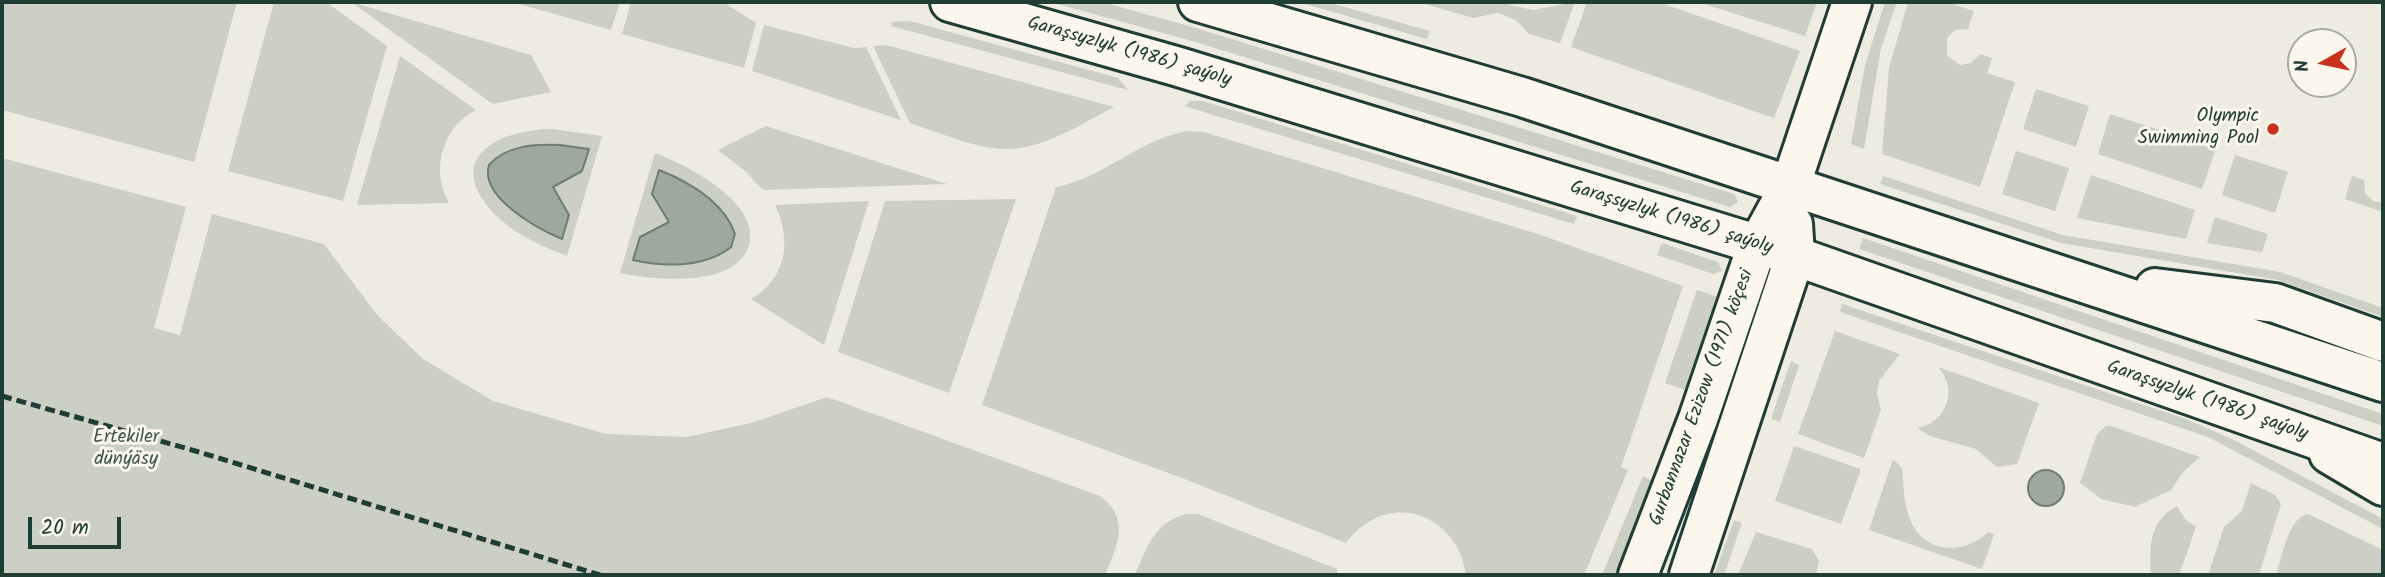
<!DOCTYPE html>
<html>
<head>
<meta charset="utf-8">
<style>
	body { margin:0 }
	#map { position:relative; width:2385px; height:577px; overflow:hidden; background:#eeece1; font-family:Kalam,sans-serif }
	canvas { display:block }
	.frame { position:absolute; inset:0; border:4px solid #1f3d34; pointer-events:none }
	.north { position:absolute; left:2287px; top:28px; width:70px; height:70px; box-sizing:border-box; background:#fbf7ec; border:2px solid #a3ada2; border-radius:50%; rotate:261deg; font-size:19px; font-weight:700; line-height:28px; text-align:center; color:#1f3d34 }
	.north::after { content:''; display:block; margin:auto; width:24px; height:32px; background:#c8321e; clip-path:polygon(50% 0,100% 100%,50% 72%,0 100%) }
	.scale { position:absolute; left:28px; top:517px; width:93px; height:32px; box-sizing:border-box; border:4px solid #1f3d34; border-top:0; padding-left:9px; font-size:21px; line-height:24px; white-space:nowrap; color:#1f3d34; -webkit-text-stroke:5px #fbf7ec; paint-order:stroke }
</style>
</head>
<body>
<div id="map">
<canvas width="2385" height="577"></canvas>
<div class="frame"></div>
<div class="north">N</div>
<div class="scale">20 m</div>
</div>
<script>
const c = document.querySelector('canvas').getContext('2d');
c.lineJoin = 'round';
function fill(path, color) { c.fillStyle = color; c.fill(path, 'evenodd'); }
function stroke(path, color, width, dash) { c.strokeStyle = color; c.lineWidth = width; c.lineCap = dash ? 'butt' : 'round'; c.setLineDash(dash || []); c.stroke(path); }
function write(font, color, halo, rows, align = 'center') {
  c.font = font + ' Kalam,sans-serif'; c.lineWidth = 6; c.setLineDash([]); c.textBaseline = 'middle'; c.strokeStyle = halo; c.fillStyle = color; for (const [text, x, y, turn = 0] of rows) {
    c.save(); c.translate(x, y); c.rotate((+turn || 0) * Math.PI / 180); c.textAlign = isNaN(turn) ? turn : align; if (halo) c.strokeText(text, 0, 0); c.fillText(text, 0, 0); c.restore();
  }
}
fill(new Path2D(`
	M2 2H237L194 162 2 110Z
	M274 2H326L387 46 343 201 228 171Z
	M351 2 531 55 551 92 493 104Z
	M512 2H620L611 30Z
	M631 2H723L756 23 744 68 622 34Z
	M1050 2H1102L1196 28 1734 194 1738 202 1730 207 1192 41Z
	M1298 2H1327L1430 31 1427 39Z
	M1418 2H1497L1533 10 1575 2 1560 43 1529 34 1516 20 1498 13 1473 18Z
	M1587 2H1658L1800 51 1774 118 1571 47Z
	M1698 2H1817L1805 36Z
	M1885 2H1897L1881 48 1864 149 1851 144 1865 65Z
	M1908 2H1947L1974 11 1968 29 1955 30 1947 38V55L1960 65 1971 63 1980 54 1992 58 1987 73 2015 82 1980 187 1882 154 1889 68Z
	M910 21 1118 78 1128 90 891 26 892 22Z
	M764 25 854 48 866 47 901 120 752 71Z
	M886 45 1114 107C1081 124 1043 150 1004 149 972 148 939 132 910 123L873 46Z
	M400 56 476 110C442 127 430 171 449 203L357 205Z
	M2036 89 2089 106 2076 147 2023 129Z
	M1191 101H1203L1577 216 1574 224 1184 106Z
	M2110 114 2216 148 2202 189 2098 154Z
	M766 126 947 184 763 190 745 171 718 150Z
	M552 129 602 136 567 256C544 247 520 237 501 220 441 165 489 130 552 129ZM560 145 575 146 582 171 553 187 569 215 556 236 512 209 493 188Z
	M1188 131 1204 132 1538 234 1683 286 1621 467 1628 470 1584 575H1466C1457 511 1385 489 1346 543L1182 478 982 405 1056 187C1104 178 1139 139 1188 131Z
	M2016 151 2069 168 2055 211 2002 194Z
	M655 153C685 164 762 203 749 245 736 289 653 280 620 273ZM659 171 701 192 704 261 670 264 634 260 640 237 669 222Z
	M2235 155 2288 172 2275 213 2222 195Z
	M2 158 186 207 154 328 180 335 212 214 324 244 378 316 423 359 493 401 606 434 686 437 751 423 827 397 1100 496C1131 518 1117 547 1105 575H2Z
	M2091 175 2195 210 2186 239 2077 218Z
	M1883 176 2063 235 2280 272 2383 308V317L2278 280 2061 243 1880 184Z
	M2352 176 2364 180 2365 193 2373 201 2383 203V212L2345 199Z
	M1016 199 949 393 838 352 885 201Z
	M869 201 824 345 751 299C787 278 792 241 775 205Z
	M2215 217 2268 234 2262 252 2207 243Z
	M1863 238 2383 414V426L1859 249Z
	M1662 243 1718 262 1722 271 1713 274 1657 255Z
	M1697 290 1718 297 1686 390 1665 383Z
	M1842 304 2186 419 2234 440 2383 519V529L2208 437 1840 312Z
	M1835 331 1900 354 1879 381 1877 395 1881 409 1864 458 1798 434Z
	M1791 361 1799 365 1780 422 1771 419Z
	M1938 367 2039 403 2017 464 1997 467 1976 449 1930 436 1917 428C1946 423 1959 390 1938 367Z
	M2106 426H2111L2200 457 2183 472 2171 490 2135 507 2101 499 2080 483 2097 434Z
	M1794 446 1861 469 1841 524 1775 501Z
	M1893 459 1902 468C1904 486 1903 504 1911 522 1926 554 1965 555 1988 532L1994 534 1982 569 1869 530Z
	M1643 476 1655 482 1616 575H1602Z
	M2251 483 2275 495 2281 504 2259 575H2208L2224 527 2242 511Z
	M2177 506 2186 520 2196 527 2179 575H2151C2149 547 2149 521 2177 506Z
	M1187 514H1198L1337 569V575H1135C1147 547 1155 521 1187 514Z
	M2308 514 2383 550V575H2276C2282 558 2288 517 2308 514Z
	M1734 520 1742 523 1724 575H1714Z
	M1756 532 1812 549 1819 561 1816 575H1738Z`), '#cbcfc4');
const water = new Path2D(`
	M560 145 589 149 582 171 553 187 569 215 562 239C538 229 479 197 489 165 506 145 536 144 560 145Z
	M659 170C689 182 724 202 735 234L731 247C705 268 664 267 633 260L640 237 669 222 652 194Z
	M2028 488a18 18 0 1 1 36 0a18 18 0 1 1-36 0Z`);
fill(water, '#9fa89f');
stroke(water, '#6c7d74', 2);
const tertiary = new Path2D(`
	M1638 575 1698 419 1757 246 1791 184 1852 2
	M1689 575 1795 256 1793 224`);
const secondary = new Path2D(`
	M2329 454 2383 486`);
const primary = new Path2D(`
	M950 2 1179 67 1795 256 2383 463
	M1198 2 1522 97 2383 382
	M2155 288 2275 303 2383 342`);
stroke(tertiary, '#1f3d34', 44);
stroke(secondary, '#1f3d34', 44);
stroke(primary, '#1f3d34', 44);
stroke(tertiary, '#fbf7ec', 38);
stroke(secondary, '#fbf7ec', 38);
stroke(primary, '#fbf7ec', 38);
stroke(new Path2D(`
	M2 396 199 452 600 575`), '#1f3d34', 5, [10, 5]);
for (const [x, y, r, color] of [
	[2273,129,7,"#c8321e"]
]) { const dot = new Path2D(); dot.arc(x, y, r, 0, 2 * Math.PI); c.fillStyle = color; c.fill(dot); stroke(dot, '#fbf7ec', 2.5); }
write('19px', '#1f3d34', '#fbf7ec', [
	["Garaşsyzlyk (1986) şaýoly",1129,53,16],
	["Garaşsyzlyk (1986) şaýoly",1671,219,17],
	["Gurbannazar Ezizow (1971) köçesi",1703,398,-70],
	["Garaşsyzlyk (1986) şaýoly",2207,402,19]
]);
write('19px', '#1f3d34', '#fbf7ec', [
	["Olympic",2259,118],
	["Swimming Pool",2259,140]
], 'right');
write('19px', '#415a51', '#fbf7ec', [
	["Ertekiler",126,439],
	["dünýäsy",126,461]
]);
</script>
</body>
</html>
